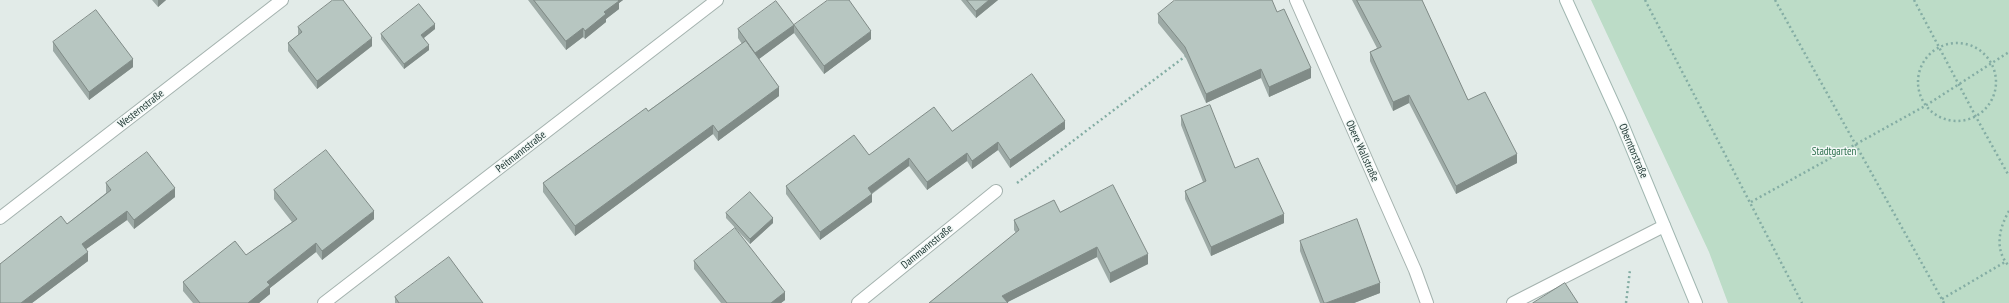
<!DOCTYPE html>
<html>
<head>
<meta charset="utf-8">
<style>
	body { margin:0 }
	canvas { display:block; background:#e2ebe8 }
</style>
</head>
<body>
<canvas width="2009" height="303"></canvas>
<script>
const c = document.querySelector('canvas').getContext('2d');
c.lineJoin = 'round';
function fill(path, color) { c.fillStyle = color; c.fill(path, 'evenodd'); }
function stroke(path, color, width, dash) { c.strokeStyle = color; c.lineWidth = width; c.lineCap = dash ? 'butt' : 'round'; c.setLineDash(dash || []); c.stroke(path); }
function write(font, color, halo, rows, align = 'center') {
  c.font = font + ' "PT Sans Narrow",sans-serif'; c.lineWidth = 3; c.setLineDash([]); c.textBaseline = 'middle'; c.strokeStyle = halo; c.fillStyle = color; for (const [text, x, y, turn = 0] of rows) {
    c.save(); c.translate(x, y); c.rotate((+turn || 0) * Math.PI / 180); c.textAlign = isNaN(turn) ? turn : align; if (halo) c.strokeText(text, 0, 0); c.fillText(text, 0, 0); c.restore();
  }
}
fill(new Path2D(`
	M1591 0H2009V303H1728L1709 252Z`), '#bcdcc7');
const service = new Path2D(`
	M1513 303 1664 226`);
const minor = new Path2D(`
	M1296 0 1415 270 1427 303
	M0 218 282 0
	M324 303 717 0
	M858 303 996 191`);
const secondary = new Path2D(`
	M1566 0 1620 119 1696 303`);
stroke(service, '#a5b3af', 14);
stroke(minor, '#a5b3af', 14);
stroke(secondary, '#a1b7b1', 14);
stroke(new Path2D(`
	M1645 0 1802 303
	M1775 0 1944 303
	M1914 0 1976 117 2009 176
	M1918 82a39 39 0 1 1 78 0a39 39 0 1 1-78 0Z
	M1017 183 1187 55
	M1751 202 1925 106 2009 52
	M2009 211C1999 228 1994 250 2009 266
	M1942 299 2005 262
	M1626 303 1630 270`), '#84ada4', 2.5, [2, 3]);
stroke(service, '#fff', 12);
stroke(minor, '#fff', 12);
stroke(secondary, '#fff', 12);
fill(new Path2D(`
	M152 0H166L158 7Z
	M528 0H623L619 3V9L606 19V22L585 39 583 37 566 50Z
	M961 0H998L976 18Z
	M1352 0H1422L1468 100 1517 163 1456 194 1409 103 1393 111 1370 61V52L1377 48Z
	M1277 12 1311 78 1269 97 1261 78 1206 103 1185 56 1158 23V14Z
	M794 25 871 39 824 74 794 33 759 59 779 96 718 141 713 134 575 236 543 192V183L648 111 742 44 738 38V29Z
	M298 27 372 46 317 89 288 51V43L298 35Z
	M435 29 424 38 429 50 404 69 381 39V34Z
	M53 42 133 67 89 100 53 51Z
	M1181 116 1235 168 1284 223 1211 256 1185 199V191L1203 182 1181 125Z
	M1065 129 1010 168 998 150 972 169 967 161 927 190 909 166 872 194V202L820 240 786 194V186L952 131Z
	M106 183 175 197 134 229 127 220 86 249 88 261 32 303H0L67 224 106 193Z
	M274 190 374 219 322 260 316 252 270 288V294L259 303H193L183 291V282L246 255 292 222 274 199Z
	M1060 212 1148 264 1110 283 1097 257 1007 302 929 303 1016 233 1014 230V220Z
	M726 213 773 223 750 244 726 218Z
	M1300 241 1380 293 1354 303H1320L1300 251Z
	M694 261 785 300 781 303H721L694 269Z
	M395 297 483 303H395Z`), '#9daaa6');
fill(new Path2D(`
	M158 0H166L158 7Z
	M616 0H623L619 3V9L606 19V22L585 39V31Z
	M989 0H998L976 18V11Z
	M435 24V29L421 40V35Z
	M794 25V33L755 62V53Z
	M583 28V37L566 50V41Z
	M871 31V39L824 74V66Z
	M372 38V46L317 89V81Z
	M429 45V50L404 69V64Z
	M133 59V67L89 100V92Z
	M1311 68V78L1269 97V87Z
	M1261 69V78L1206 103V94Z
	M779 87V96L718 141V132Z
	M1409 95V103L1393 111V102Z
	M1065 121V129L1010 168V160Z
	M713 125V134L575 236V226Z
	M998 142V150L972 169V161Z
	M967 153V161L927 190V182Z
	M1517 154V163L1456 194V186Z
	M909 158V166L868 196V188Z
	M175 188V197L134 229V220Z
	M872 194V202L820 240V232Z
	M127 211V220L82 252V244Z
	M374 211V219L322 260V251Z
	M1284 214V223L1211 256V247Z
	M773 218V223L750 244V239Z
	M316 243V252L270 288V294L259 303H248L267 282Z
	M1097 247V257L1006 303 1002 296Z
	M88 252V261L32 303H21Z
	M1148 254V264L1110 283V273Z
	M1380 283V293L1354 303H1326Z
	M785 292V300L781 303H771Z`), '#808b87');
const building = new Path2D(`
	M333 0H343L372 38 317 81 288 43 302 32 298 27Z
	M534 0H618L619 1 604 12 606 14 585 31 583 28 566 41Z
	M828 0H849L871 31 824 66 794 25Z
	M967 0H989L976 11Z
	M1175 0H1272L1277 12 1284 9 1311 68 1269 87 1261 69 1206 94 1185 47 1158 14Z
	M1357 0H1422L1468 100 1485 92 1517 154 1456 186 1409 95 1393 102 1370 52 1381 47Z
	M776 1 794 25 755 53 738 29Z
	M419 4 435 24 421 35 429 45 404 64 381 34Z
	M96 10 133 59 89 92 53 42Z
	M746 41 779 87 718 132 713 125 575 226 543 183 646 108 648 111Z
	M1032 74 1065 121 1010 160 998 142 972 161 967 153 927 182 909 158 868 188 872 194 820 232 786 186 854 135 869 155 934 107 952 131Z
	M1210 105 1235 168 1258 158 1284 214 1211 247 1185 191 1206 181 1181 116Z
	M326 150 374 211 322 251 316 243 267 282 270 285 248 303H200L183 282 235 241 246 255 297 219 274 190Z
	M147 152 175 188 134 220 127 211 82 244 88 252 21 303H0V264L61 216 67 224 111 190 106 183Z
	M1113 185 1148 254 1110 273 1097 247 1002 296 1008 303H929L1019 230 1014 220 1054 200 1060 212Z
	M750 192 773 218 750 239 726 213Z
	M1357 219 1380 283 1326 303H1324L1300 241Z
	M735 228 785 292 771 303H727L694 261Z
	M449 257 483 303H399L395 297Z
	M1565 283 1578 303H1533Z`);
fill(building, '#b7c6c1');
stroke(building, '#808b87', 1);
write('11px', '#233b37', '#f2f8f6', [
	["Westernstraße",141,109,-38],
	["Obere Wallstraße",1362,151,66],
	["Oberntorstraße",1633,151,67],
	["Peitmannstraße",521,152,-38],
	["Dammannstraße",927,247,-39]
]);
write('11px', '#2f704e', '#f2f8f6', [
	["Stadtgarten",1834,152]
]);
</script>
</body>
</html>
